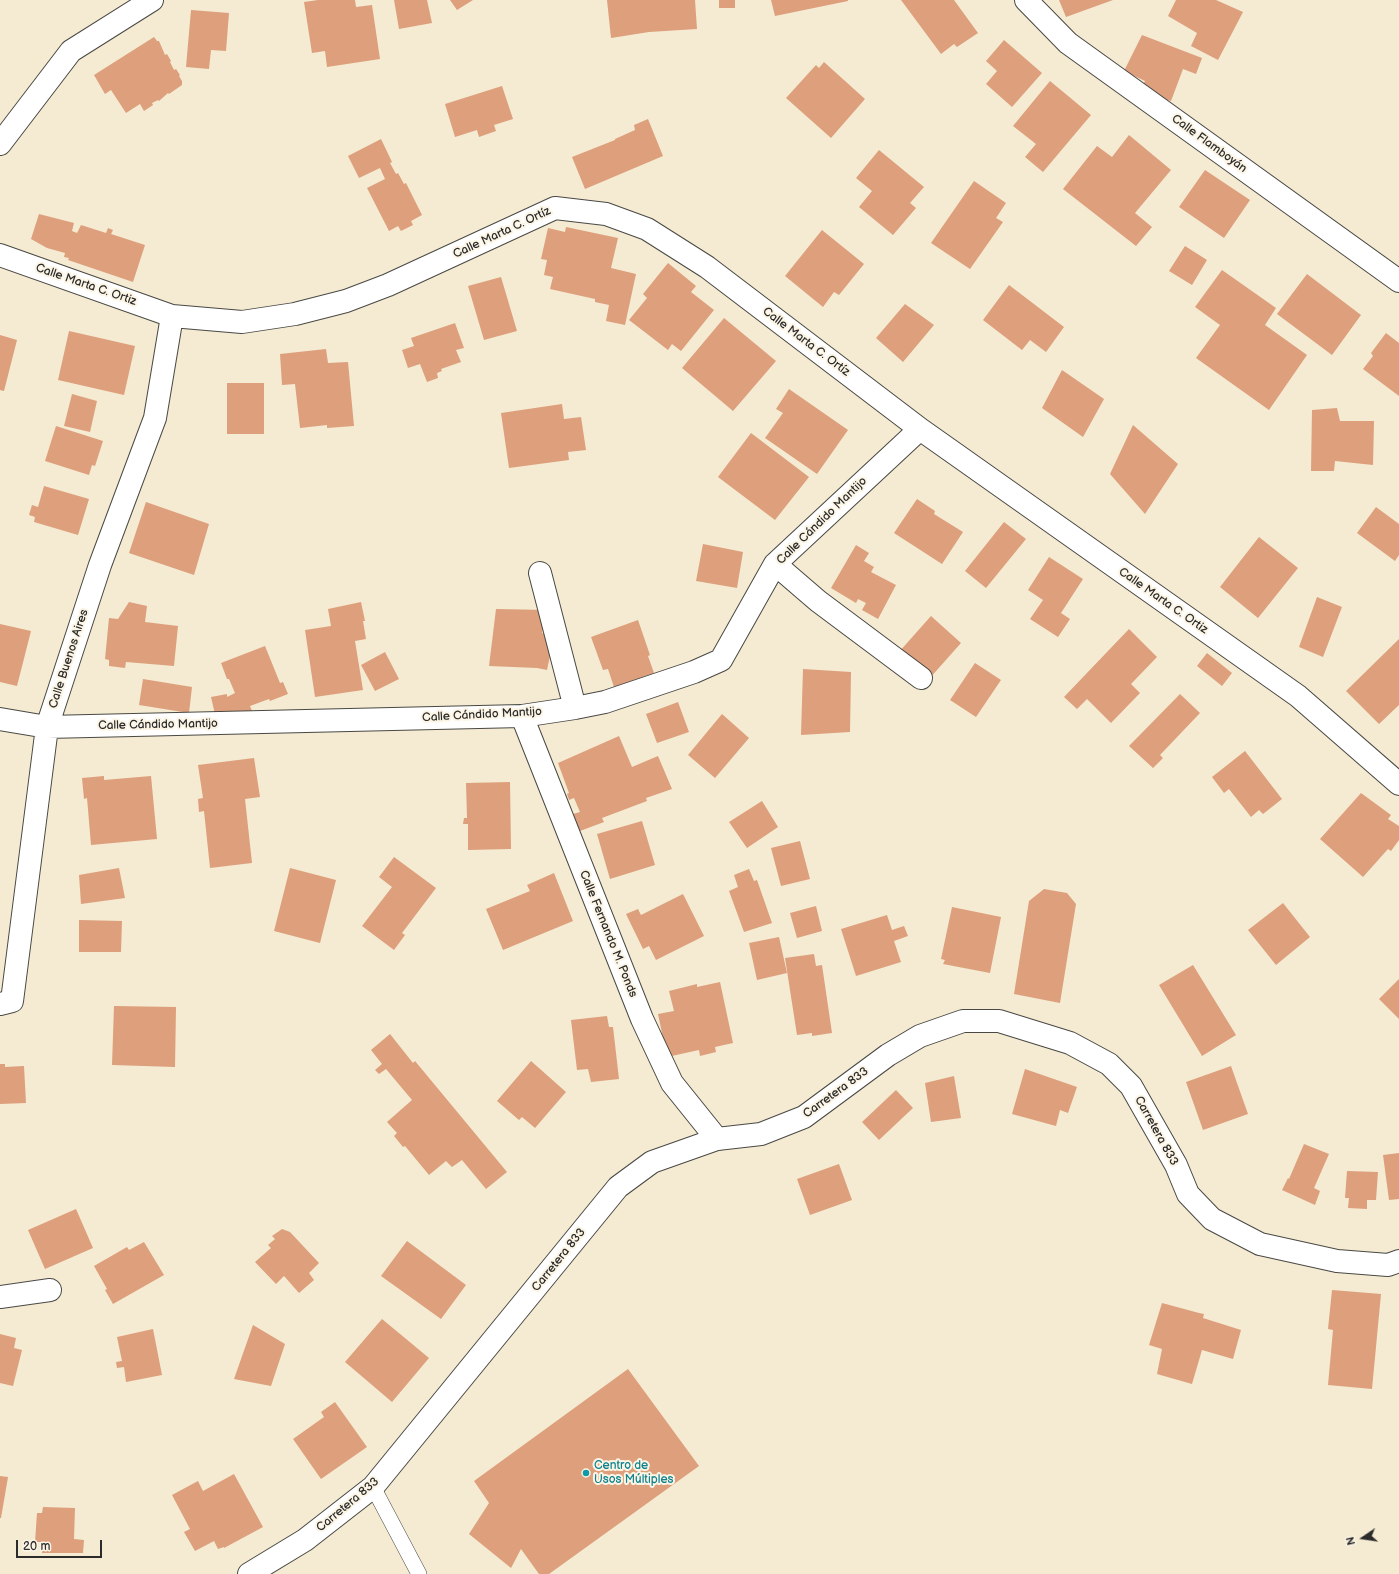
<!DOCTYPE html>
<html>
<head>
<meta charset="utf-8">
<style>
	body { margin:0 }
	#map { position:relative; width:1399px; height:1574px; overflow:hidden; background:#f4ebd2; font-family:"Balsamiq Sans",sans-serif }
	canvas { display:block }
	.north { position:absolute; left:1343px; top:1518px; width:40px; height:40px; -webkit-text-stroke:3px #fcf5e5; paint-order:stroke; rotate:257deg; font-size:11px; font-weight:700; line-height:16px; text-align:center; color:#2b2b2b }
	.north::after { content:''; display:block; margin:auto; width:14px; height:18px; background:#2b2b2b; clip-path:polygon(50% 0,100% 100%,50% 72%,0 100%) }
	.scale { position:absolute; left:16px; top:1540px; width:86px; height:18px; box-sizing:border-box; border:2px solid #2b2b2b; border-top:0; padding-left:5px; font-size:12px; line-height:14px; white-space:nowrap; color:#2b2b2b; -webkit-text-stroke:3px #fcf5e5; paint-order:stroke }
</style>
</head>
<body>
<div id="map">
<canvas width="1399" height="1574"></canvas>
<div class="north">N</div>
<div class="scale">20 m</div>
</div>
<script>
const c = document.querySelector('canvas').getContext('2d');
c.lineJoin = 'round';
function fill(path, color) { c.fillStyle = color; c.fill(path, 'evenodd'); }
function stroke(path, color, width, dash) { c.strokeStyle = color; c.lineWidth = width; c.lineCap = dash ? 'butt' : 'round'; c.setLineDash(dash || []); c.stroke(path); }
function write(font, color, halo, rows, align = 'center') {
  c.font = font + ' "Balsamiq Sans",sans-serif'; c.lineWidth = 4; c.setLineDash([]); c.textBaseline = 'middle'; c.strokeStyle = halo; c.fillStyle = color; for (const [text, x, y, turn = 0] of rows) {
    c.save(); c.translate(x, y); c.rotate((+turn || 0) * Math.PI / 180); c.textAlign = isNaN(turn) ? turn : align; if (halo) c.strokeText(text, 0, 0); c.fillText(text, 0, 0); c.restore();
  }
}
fill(new Path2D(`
	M318 0H355L356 7 372 5 380 59 327 67 325 51 312 53 304 2Z
	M394 0H427L432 23 399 29Z
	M450 0H473L457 10Z
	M607 0H695L697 29 649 32 611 38Z
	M719 0H735V8H719Z
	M771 0H848V1L775 16Z
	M901 0H954L978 33 957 47 954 44 941 54Z
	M1059 0H1113L1066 17Z
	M1176 0H1216L1243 12 1218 60 1191 46 1197 33 1168 16Z
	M191 10 229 13 226 51 211 50 209 69 186 67Z
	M1142 35 1202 58 1196 74 1183 69 1171 101 1167 100 1165 106 1139 92 1145 81 1124 71Z
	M154 37 157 41H159L165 55 167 54 171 61 170 62 174 70 176 69 180 75 179 76 182 81V85L169 94 168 93 159 101 158 100 152 103 153 105 144 111 140 104 126 113 111 90 105 94 94 75Z
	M1004 40 1042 73 1012 107 986 84 997 71 986 61Z
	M824 62 865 99 831 138 786 98 816 65 819 68Z
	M1050 81 1091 115 1043 172 1025 157 1036 144 1013 126Z
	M502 86 513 119 494 125 496 131 479 137 477 130 455 137 445 104Z
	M648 119 663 156 585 189 572 157 615 140V139L635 130 634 125Z
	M1129 135 1171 170 1135 213 1152 227 1136 246 1063 189 1097 146 1112 157Z
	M381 139 392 162 390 163 396 174 398 173 404 184 406 183 422 215 411 221 413 225 401 231 398 226 389 231 367 188 385 179 380 168 359 178 348 156Z
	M879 150 924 187 910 203 916 208 893 235 859 207 872 191 856 178Z
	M1205 170 1250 200 1224 238 1179 207Z
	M974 181 1006 203 996 218 1003 222 970 269 931 243Z
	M39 214 74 223 72 231 77 233 81 225 106 233 108 228 113 230 111 234 145 245 133 282 68 260 69 258 64 257 65 253 47 248 31 239Z
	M566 227 618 238 611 268 636 274 625 325 606 321 609 305 595 302V299L550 289 553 277 544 275 547 260 541 259 548 228 565 232Z
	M822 230 864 264 839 295 834 292 823 307 785 276Z
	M1185 246 1207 260 1192 285 1169 271Z
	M668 263 696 286 691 292 714 310 681 351 672 344 668 350 629 320 647 298 643 294Z
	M1222 270 1276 308 1265 325 1307 355 1269 410 1196 358 1220 325 1195 307Z
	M1307 274 1361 315 1332 355 1277 314Z
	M501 277 517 331 484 340 468 286Z
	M1009 285 1064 327 1046 352 1030 340 1022 350 983 320Z
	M905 304 934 325 903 362 876 338Z
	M724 318 776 361 733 411 682 368Z
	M455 323 464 348 456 350 461 362 441 369 442 371 437 373 438 378 427 382 420 364 408 368 402 350 414 346 411 338Z
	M69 331 135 346 124 395 58 380Z
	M1386 333 1399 343V396L1363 369 1373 356 1371 353Z
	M0 335 17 340 4 391 0 390Z
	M326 349 328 363 348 362 354 426 327 428V425L300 428 295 384 282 385 280 354Z
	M1062 370 1104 399 1083 437 1042 408Z
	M227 383H264V434H227Z
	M789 389 848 430 817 474 765 438 783 413 776 409Z
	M72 394 97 401 90 432 64 426Z
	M562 404 564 419 581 417 586 450 568 452 569 460 509 468 501 413Z
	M1337 408 1340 421H1374L1373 465 1335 461 1334 471H1311L1312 410Z
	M1133 425 1178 464 1145 514 1110 474Z
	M56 426 103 441 95 466 92 465 89 475 45 461Z
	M751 433 809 477 775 520 718 477Z
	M44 486 89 499 78 535 34 522 35 517 29 515 32 505 38 507Z
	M917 499 935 511 934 514 963 532 942 564 894 533Z
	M146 502 209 524 194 575 129 553Z
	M1376 507 1399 524V555L1395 561 1357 533Z
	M1004 522 1026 539 986 588 965 571Z
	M1259 537 1298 568 1258 618 1220 587Z
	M703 544 743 552 737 588 696 581Z
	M856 545 869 553 864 561 874 567 871 572 896 585 878 619 862 610 866 603 858 599 856 603 831 588Z
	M1049 557 1083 579 1061 613 1070 619 1058 637 1030 619 1043 600 1028 590Z
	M1317 597 1342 607 1323 657 1299 647Z
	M129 602 147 606 145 622 178 626 174 666 126 662 125 668 109 666V660L105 659 109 618 118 619Z
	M361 602 365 621H363L366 639 355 641 363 690 315 697 305 630 331 626 328 609Z
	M496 609 548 610 542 633 554 637 547 670 537 668 489 666Z
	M931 616 961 643 929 679 899 652Z
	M638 620 650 655 648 656 654 673 614 687 608 669 603 670 591 637Z
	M0 624 31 631 17 686 0 682Z
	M1129 629 1157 657 1131 684 1140 693 1111 723 1087 699 1077 709 1064 697Z
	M1399 639V705L1379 724 1346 691Z
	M265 646 280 683 283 682 288 694 270 701 269 699 250 706 254 716 217 723 211 697 227 694V697L235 693 229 679H227L221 663Z
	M385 652 399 679 375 691 361 665Z
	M1207 653 1232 673 1222 686 1197 666Z
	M975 663 1001 680 976 717 950 700Z
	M803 669 851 672 850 732 801 735Z
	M143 679 192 687 189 713 139 705Z
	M1180 694 1200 713 1160 755 1163 758 1153 768 1129 746Z
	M678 702 689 732 657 743 646 714Z
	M722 714 749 738 715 778 688 755Z
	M619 736 632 767 658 756 672 789 646 798 647 801 602 818 604 822 580 831 573 814 580 812 574 798 569 800 567 794 569 793 558 763Z
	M1245 751 1282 799 1263 814 1259 810 1251 817 1229 789 1224 793 1212 777Z
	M254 758 260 797 245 799 252 863 210 868 204 811 199 812 198 799 203 798 198 765Z
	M104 776V780L151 776 157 839 91 845 87 798 84 799 82 778Z
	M510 782 511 849 468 850V824H463L464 818H467L466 783Z
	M1361 793 1391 815 1388 819 1399 826V840L1391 851 1388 849 1363 877 1320 839Z
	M762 801 778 827 747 848 729 822Z
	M642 821 655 865 610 879 597 834Z
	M800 841 810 879 781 886 771 848Z
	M394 857 436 888 402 933 405 935 394 950 362 926 392 887 379 877Z
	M119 868 125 898 81 904 79 875Z
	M290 868 336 880 320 943 274 931Z
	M749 869 754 881 757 880 772 923 744 932 729 891 738 887 734 875Z
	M554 873 573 921 503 950 486 909 530 891 527 885Z
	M1044 889 1067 893 1076 904 1060 1003 1014 994 1029 901Z
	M683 894 704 936 656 960 649 946 643 949 626 914 638 909 641 915Z
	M1283 903 1310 937 1276 965 1248 930Z
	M816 906 822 931 797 938 790 913Z
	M952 907 1001 917 990 973 943 964 945 960 941 959Z
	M887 915 892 930 904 926 908 936 894 941 901 962 856 976 841 929Z
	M79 920 122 921 121 952H79Z
	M779 937 787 973 757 980 749 943Z
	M814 954 816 966 822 965 832 1033 812 1036V1033L797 1035 785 958Z
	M1193 965 1236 1035 1202 1056 1159 985Z
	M1399 979V1019L1379 999Z
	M720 982 733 1043 715 1047 716 1052 700 1056 699 1050 667 1057 658 1014 674 1011 669 991 697 984V987Z
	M114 1006 176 1007 175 1067 112 1065Z
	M607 1016 609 1027H613L619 1079 591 1082 588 1069 577 1070 571 1020Z
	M390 1034 413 1063 415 1061 507 1172 486 1189 462 1160 452 1167 446 1161 429 1175 405 1146 403 1147 394 1136 397 1133 387 1122 412 1100 386 1069 379 1074 375 1070 382 1064 371 1050Z
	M531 1061 566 1092 535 1128 522 1117 519 1120 497 1101Z
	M0 1064H5V1067L24 1066 26 1103 0 1104Z
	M1231 1066 1248 1114 1203 1130 1186 1082Z
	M1025 1069 1077 1087 1068 1113 1060 1110 1056 1126 1012 1114Z
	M954 1076 961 1118 931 1122 925 1083Z
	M896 1090 913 1108 879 1140 862 1122Z
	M1304 1144 1329 1154 1314 1188 1320 1191 1315 1205 1282 1190 1288 1178 1289 1179Z
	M1399 1153V1199L1389 1200 1383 1155Z
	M839 1164 852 1200 810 1215 797 1179Z
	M1347 1171 1378 1172 1376 1200H1367V1209L1348 1208 1349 1198H1345Z
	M76 1209 93 1248 45 1269 28 1230Z
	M282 1229 290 1232 319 1263 309 1273 314 1280 299 1293 284 1276 276 1284 255 1262 271 1248 268 1245 275 1239 272 1236Z
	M407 1241 466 1285 441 1319 381 1276Z
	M144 1242 164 1275 113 1304 105 1290 107 1289 94 1266 127 1247 129 1250Z
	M1332 1290 1381 1294 1372 1389 1328 1385 1333 1330 1328 1329Z
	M1162 1303 1199 1313 1204 1314 1203 1318 1241 1330 1233 1359 1202 1350 1192 1384 1157 1374 1162 1349 1149 1345Z
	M382 1319 429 1358 392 1402 345 1362Z
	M253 1325 285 1344 271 1386 234 1379Z
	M153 1329 162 1375 126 1382 124 1367 117 1368 116 1362 122 1361 117 1337Z
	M0 1334 16 1338 14 1348 22 1350 13 1386 0 1383Z
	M628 1369 699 1466 549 1574H539L521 1549 511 1568 469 1534 489 1503 474 1481Z
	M335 1402 367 1447 321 1479 293 1439 324 1417 321 1412Z
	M234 1474 263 1527 224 1548V1547L218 1549 214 1541 195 1551 184 1532 190 1529 172 1495 198 1481 203 1491Z
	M0 1476 8 1477 1 1518H0Z
	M43 1507 75 1508 74 1539 84 1540 83 1553H42V1542H35L37 1513H42Z`), '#dd9f7c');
const lane = new Path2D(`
	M373 1487 419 1574`);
const street = new Path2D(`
	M1026 0 1068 43 1399 281
	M0 144 71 51 152 0
	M0 255 172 316 242 322 295 314 346 301 388 285 555 208 606 214 647 229 707 267 920 429 1298 696 1399 784
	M775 564 818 601 921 678
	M540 573 575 708
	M522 716 642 1019 672 1083 717 1139
	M0 719 47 727 522 716 575 708 605 702 694 672 721 660 775 564 920 429
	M0 1004 12 1001 47 727 100 565 155 418 172 316
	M0 1297 50 1290`);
const secondary = new Path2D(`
	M249 1574 305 1540 373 1487 618 1187 652 1162 717 1139 761 1134 804 1117 888 1055 920 1036 963 1021H999L1070 1043 1109 1064 1131 1086 1176 1165 1188 1194 1212 1219 1260 1244 1337 1261 1388 1265 1399 1261`);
stroke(lane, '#494844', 16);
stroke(street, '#494844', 24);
stroke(secondary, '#494844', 24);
stroke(lane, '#fff', 15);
stroke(street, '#fff', 22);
stroke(secondary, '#fff', 22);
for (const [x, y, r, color] of [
	[586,1473,4,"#0f9aa8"]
]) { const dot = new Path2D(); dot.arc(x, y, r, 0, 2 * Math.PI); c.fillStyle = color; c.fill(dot); stroke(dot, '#fcf5e5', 1.5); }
write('12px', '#2b2b2b', '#fcf5e5', [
	["Calle Flamboyán",1209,144,36],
	["Calle Marta C. Ortíz",502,233,-25],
	["Calle Marta C. Ortiz",86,285,19],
	["Calle Marta C. Ortíz",806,342,37],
	["Calle Cándido Mantijo",822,521,-44],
	["Calle Marta C. Ortiz",1163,601,35],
	["Calle Buenos Aires",69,659,-72],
	["Calle Cándido Mantijo",482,715,-3],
	["Calle Cándido Mantijo",158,725,-1],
	["Calle Fernando M. Ponds",608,934,68],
	["Carretera 833",836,1093,-36],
	["Carretera 833",1156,1131,61],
	["Carretera 833",559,1260,-51],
	["Carretera 833",348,1505,-40]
]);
write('12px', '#0d838f', '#fcf5e5', [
	["Centro de",594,1466],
	["Usos Múltiples",594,1480]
], 'left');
</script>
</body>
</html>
